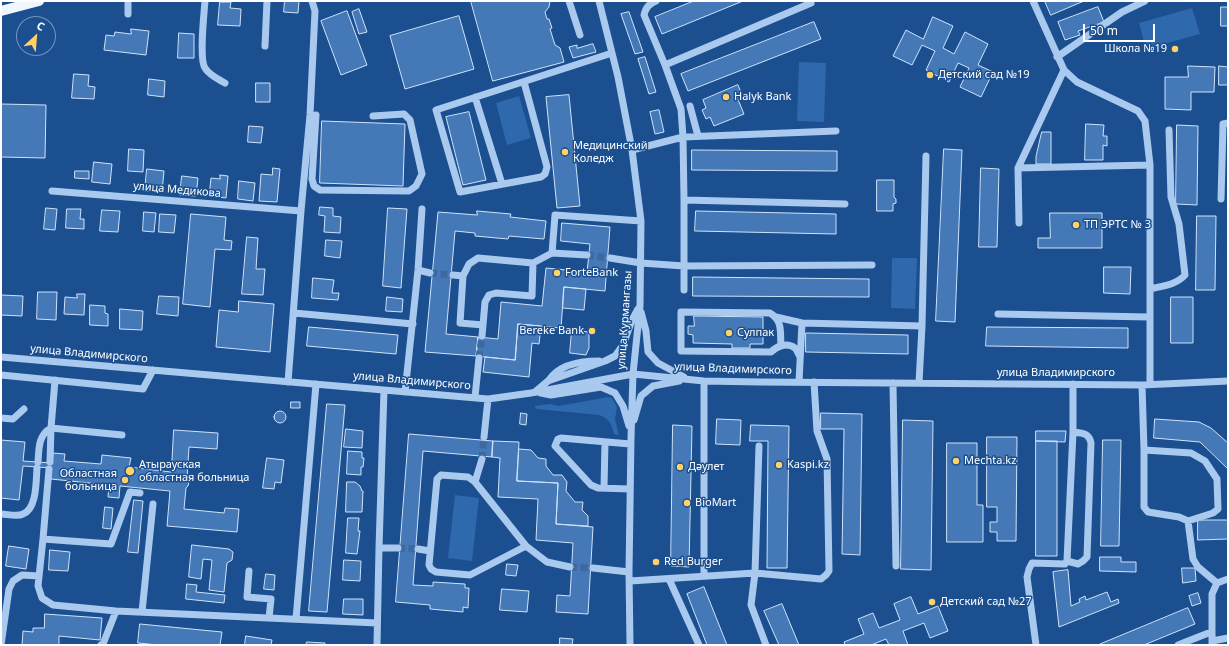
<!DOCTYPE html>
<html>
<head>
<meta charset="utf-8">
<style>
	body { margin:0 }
	#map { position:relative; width:1229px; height:646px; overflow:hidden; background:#1b4f8f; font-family:"Noto Sans",sans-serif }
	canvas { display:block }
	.frame { position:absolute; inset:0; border:2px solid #fff; pointer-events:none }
	.north { position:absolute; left:16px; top:16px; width:40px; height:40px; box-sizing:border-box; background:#1b4f8f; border:1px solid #7695bc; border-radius:50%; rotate:26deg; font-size:11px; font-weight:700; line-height:16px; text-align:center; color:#fff }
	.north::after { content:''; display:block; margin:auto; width:14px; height:18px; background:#ffd166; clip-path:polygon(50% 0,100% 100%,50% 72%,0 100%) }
	.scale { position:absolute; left:1083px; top:24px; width:72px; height:18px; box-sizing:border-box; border:2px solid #fff; border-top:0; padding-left:5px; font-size:12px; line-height:14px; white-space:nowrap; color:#fff; -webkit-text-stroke:3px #1b4f8f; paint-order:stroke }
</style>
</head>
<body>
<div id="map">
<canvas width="1229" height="646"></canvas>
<div class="frame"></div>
<div class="north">С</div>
<div class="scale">50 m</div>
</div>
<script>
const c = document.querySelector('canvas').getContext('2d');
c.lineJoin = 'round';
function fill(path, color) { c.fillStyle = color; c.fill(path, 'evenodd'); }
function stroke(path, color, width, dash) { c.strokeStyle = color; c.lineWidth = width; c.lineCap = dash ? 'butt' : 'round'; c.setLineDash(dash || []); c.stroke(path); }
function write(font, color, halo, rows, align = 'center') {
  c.font = font + ' "Noto Sans",sans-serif'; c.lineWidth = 3; c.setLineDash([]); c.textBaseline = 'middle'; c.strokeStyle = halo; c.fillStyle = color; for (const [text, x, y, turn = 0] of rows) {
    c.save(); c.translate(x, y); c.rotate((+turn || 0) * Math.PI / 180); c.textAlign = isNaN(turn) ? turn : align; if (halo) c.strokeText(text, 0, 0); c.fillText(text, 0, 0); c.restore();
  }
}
fill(new Path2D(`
	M1192 8 1200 34 1146 49 1139 23Z
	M799 62 826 63 824 122 797 121Z
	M519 96 531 138 507 145 496 103Z
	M892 258H917L915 309 891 308Z
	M608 397 612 398 617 407 615 419 619 435 614 434C612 425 609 418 599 415L537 409 534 406 550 404 559 406Z
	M455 495 479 498 472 561 448 558Z`), '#2e69ad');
const building = new Path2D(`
	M285 1H299L298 13 284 12Z
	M471 1H550L549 7 545 12 547 19H549L552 28 550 29 555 45 560 48 564 62 493 81Z
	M694 1H743L662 34 655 17Z
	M1045 1H1084L1051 15Z
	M220 2H231L230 8 241 9 240 26 218 25Z
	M1098 7 1104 22 1078 31 1080 35 1065 40 1058 22Z
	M1221 7H1228V26H1221Z
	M359 9 367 32 359 34 352 12Z
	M347 11 367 65 341 75 321 21Z
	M629 12 643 52 635 54 621 14Z
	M459 16 474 69 405 89 390 36Z
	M933 17 953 26 943 48 954 54 965 32 988 44 978 65 993 72 981 97 960 87 969 68 958 63 949 82 926 70 935 51 922 45 912 65 893 56 906 30 923 39Z
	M814 22 821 39 688 91 681 74Z
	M131 29 149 31 146 55 104 50 106 35 114 36 115 32 131 34Z
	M179 33 194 34V58H178Z
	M593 44 596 52 573 58 569 47 577 45V48Z
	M645 57 656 92 649 94 638 59Z
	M1188 66 1215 67 1214 92H1191V110L1165 109V77H1188Z
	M1219 66 1228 67V85H1219Z
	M74 74 89 75 88 86 95 87 94 99 72 98Z
	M149 79 165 81 164 97 148 95Z
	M256 83H270V102H256Z
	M738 85 742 95 737 97 744 114 714 126 710 117 706 119 702 110 706 108 703 100Z
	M569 95 580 206 557 208 546 97Z
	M1 104 46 105 45 158 1 157Z
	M659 110 664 132 655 134 650 112Z
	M469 112 486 180 463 185 446 117Z
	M322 121 405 124 403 186 320 183Z
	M1086 124 1104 125 1103 136H1107V146L1103 145V160H1085Z
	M1177 125 1198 126 1197 205 1176 204Z
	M249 126 263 127 261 143 248 142Z
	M1042 132H1051V164H1036V157Z
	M129 149 144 150 143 172 128 171Z
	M944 149 962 150 955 322 936 321Z
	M692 150 837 151V171L692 170Z
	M94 162 112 164 110 184 92 182Z
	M273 168 280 169 277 202 259 201 261 174 272 175Z
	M981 168 999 169 997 247H979Z
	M147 169 164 171 162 192 145 191Z
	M75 171H89V179L75 178Z
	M220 175 228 176 226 198 209 196 211 178 220 179Z
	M182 176 198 178 196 196 180 195Z
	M877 180H894V197L896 199V203L893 204V211H877Z
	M239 181 255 183 253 201 238 199Z
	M320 207 333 208V216L341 217 340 233 324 232 325 216 319 215Z
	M46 208 57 209 55 230 44 229Z
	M388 208 407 209 401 288 383 286Z
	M67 209H81L80 219H84V229L66 228Z
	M102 210 120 211 118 232 100 231Z
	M477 211 511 214 510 217 546 221 544 239 509 236 508 239 475 236V233L455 231 446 334 478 337 476 356 425 352 438 212 477 215Z
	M696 211 836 214V234L695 231Z
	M144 212 156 213 154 232 143 231Z
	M1050 213H1102V248H1038V238H1050Z
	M160 214 176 215 174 233 159 232Z
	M191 214 226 217 224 240 232 241 231 250 215 249 210 307 183 304Z
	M1197 216H1216L1215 290H1196Z
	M562 223 610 227 605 291 564 287 561 328 518 324 515 360 476 356 478 337 498 339 501 302 542 306 546 268 587 272 590 244 561 241Z
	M247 237 258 238 256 269H265L263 295 242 294Z
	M326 240 342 241 340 258 325 256Z
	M1104 267H1131L1130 294 1104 293Z
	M693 277 869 279V297L693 296Z
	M313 278 334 280 332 293H339L338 300 312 298Z
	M564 287 586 289 584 310 563 308Z
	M38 292H57L56 320 37 319Z
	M77 294H85L84 315 64 314 65 297 77 298Z
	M1 295 23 296 22 316 1 315Z
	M159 296 179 297 178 316 157 314Z
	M387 297 403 299 402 312 386 311Z
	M1171 297H1193V343H1171Z
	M239 301 274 304 270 352 216 347 219 310 238 312Z
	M90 305 105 306V313L108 314V326L90 325Z
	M120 309 143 311 142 330 120 329Z
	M694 316 763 317V344H750V348H732V344L693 343V335L688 334V326H694Z
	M518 324 541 326 539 344 532 343 529 377 483 372 485 357 515 360Z
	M309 327 398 335 396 354 307 346Z
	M987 327 1128 328V348L986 346Z
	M572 330 589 332V348L586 355 570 353Z
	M806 333 908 335V354L806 352Z
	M291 402H300V408H291Z
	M327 404 345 405 327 612 309 611Z
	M274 417a6 6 0 1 1 12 0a6 6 0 1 1-12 0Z
	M521 413 527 414 526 425 520 424Z
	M821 413 862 414 860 555 842 554 844 429H821Z
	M717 419 741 420 740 445 716 444Z
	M1155 419 1199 422 1211 428 1228 443V469L1200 442 1154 438Z
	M903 420 933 421 931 570 901 569Z
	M673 425 692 426 689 567 671 566Z
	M751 425 789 426 787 568H767L768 441H750Z
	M346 429 363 431 362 448 344 447Z
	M174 430 218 433 217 449 189 447 187 479 189 481 188 486 186 488 184 509 224 513 225 508 239 509 237 532 167 526 170 491 120 486 119 498 108 497 109 485 51 479V468L23 466 19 500 1 498V440L25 442 23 461 52 463 53 453 65 454 64 461 101 464 102 455 131 458 129 467 171 472Z
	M1036 431H1066L1065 442 1036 441Z
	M409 434 493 441 492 457 423 451 413 585 433 586V582L465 584V588H469L468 608 463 607V612L430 609V605L396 602Z
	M987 437H1017L1016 541H997V532H990V522H997V507H987Z
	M1103 440H1121L1119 546H1101Z
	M493 441 519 442 517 481 558 483 556 524 593 527 588 614 556 612 557 595 570 596 573 543 536 540 538 499 498 497 500 458 492 457Z
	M1036 441H1057V556H1036Z
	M947 443H977V505H983V542H947Z
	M519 449 531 450 538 458 546 459V466L553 475H562L567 482 566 491 575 502H583L582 510 588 516V526L556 524 558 483 517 481Z
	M348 451 362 452V458H364L363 467H361V475L347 474Z
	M267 458 284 460 281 483 275 482 274 489 263 488Z
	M347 482H355L360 486 362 491H363L362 512H346Z
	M134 500 143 501 138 553 128 552Z
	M105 507 113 508 111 529 103 528Z
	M348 518H359L358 531H360L357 554 346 553Z
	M1198 520H1228V539L1198 540Z
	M192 545 229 549 233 552 232 560 227 563 224 592 209 590 212 560 203 559 201 579 189 577Z
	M9 546 29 549 26 569 6 566Z
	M50 550 70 552 68 571 49 570Z
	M1100 557H1121V562H1136V572L1100 571Z
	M344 560 361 561 360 581 343 580Z
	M507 564 518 565 516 576 506 575Z
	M1182 568H1195L1196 581 1183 583Z
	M1068 570 1071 606 1080 602 1079 599 1085 596 1086 600 1107 592 1111 602 1118 599 1119 603 1059 627 1053 572Z
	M266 574 275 575 274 590 264 589Z
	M187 584 197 585 196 592 225 595 224 603 186 599Z
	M704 587 727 645H707L687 594Z
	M502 589 529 591 527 612 500 610Z
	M1198 593 1201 603 1192 606 1189 596Z
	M911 597 918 614 938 606 948 631 930 638 924 623 903 631 908 645H889L886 639 871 645H845L844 642 864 634 858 619 873 613 879 628 900 620 894 604Z
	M344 599H363V615L343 614Z
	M782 604 799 645H779L764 611Z
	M1188 608 1195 624 1144 645H1098Z
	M45 614 102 618 100 640 59 636V645H22L23 631 33 632V628H44Z
	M140 624 222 632 220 645H158L138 643Z
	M246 636 272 640 271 645H245Z
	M560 638 573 639 572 645H560Z
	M307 642 325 643V645H306Z`);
fill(building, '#4478b7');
stroke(building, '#cfe3fa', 1);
stroke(new Path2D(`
	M587 255 610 258
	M430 273 453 275
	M479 358 482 336
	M482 459 484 437
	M398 548 418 549
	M570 567 593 568`), '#3d69a0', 7, [7, 3.5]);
stroke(new Path2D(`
	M128 1V14
	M205 1C204 14 199 59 205 68 209 75 218 79 225 83
	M569 1 580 35
	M599 1 618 77 632 150 641 221 640 306 633 374 631 438 629 572 630 645
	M656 1C649 4 646 7 644 15L665 65
	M1033 1 1064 70 1077 82 1138 111 1145 121 1150 165V384
	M265 46 267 1
	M1057 57 1122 12 1145 1
	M524 82 547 167 545 174 541 177 460 192 436 110 612 53
	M475 97 502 184
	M690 106 698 136
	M316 115 312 179 314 186 320 190 409 191 416 186 422 174 410 120 404 114 373 116
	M632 150 683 137 836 131
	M1018 168 1064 70
	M52 191 301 211
	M1221 199 1223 124 1228 123
	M684 200 683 137 681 109 665 65 811 3
	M1019 223 1018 168 1150 165
	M552 253 555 215 641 221
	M610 258 641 263 684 266 872 265
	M533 263 532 296 496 293 489 295 485 302 483 325 460 323 463 276 469 264 478 258 533 263 552 253 587 255
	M418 270 430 273
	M453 275 463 276
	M1150 289C1162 286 1176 285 1185 275L1179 224 1171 197 1169 130
	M684 290V200L845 204
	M641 312 646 331 648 352 658 363 684 377
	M294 313 413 324
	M998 314 1149 317
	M776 317 802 323
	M482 336 483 325
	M781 346C780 332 783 321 770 313L681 312V351L771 352C777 346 787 342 795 348 797 350 799 355 800 357
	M1 357 488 399 531 393 633 374 704 381 760 382 1142 385 1228 381
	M1 375 143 389 153 370
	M549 380C559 365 581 361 599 361
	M704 381V576
	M288 382 301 211 310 115 315 11 312 1
	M799 382 802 323 922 326
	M893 383 896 566
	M919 383 922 326 926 156
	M1142 385 1144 450V507L1148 512 1179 517 1188 521 1213 513 1218 509 1217 479 1205 461 1191 453 1144 450
	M405 392 418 270 422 209
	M535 392 548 381 605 361 615 356 623 345 632 320 638 309
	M541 393 551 395 601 387 615 393 623 406 629 426
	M475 397 479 358
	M1 418 13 419 24 409
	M634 420 641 396 653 386 679 381
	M484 437 488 399
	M759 446 755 573 751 605 766 645
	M38 462C39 449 38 435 51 428L55 380
	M50 462 51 428 122 435
	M475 482 482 459
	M604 488 605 442
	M630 489 598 488 591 485 555 446 558 439 561 438 630 444
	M140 493 130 492 111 544 43 539 38 586 42 598 53 605 116 611 377 623
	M1 514C7 514 17 517 23 514 37 509 36 481 37 468
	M1188 521 1193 559 1198 567 1217 583
	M43 539 49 469
	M526 546 470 575 436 572 431 569 429 565 437 479 441 475 468 477 475 482 526 546 547 562 570 567
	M379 548H398
	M418 549 430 551
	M1067 561 1078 564 1083 561 1087 557 1091 443C1089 433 1082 433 1073 432
	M593 568 629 572
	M249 571 247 597 271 599 269 618
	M669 579 699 645
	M630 581 755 573 821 579 826 575 829 571 827 459 817 431 814 382
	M142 612 153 504
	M296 619 316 384
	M1212 641 1228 638
	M1 645 9 589 13 581 22 575 39 576
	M101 645 103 644 116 611
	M377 645 379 548 384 390
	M1036 645 1027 577 1029 569 1032 563 1065 564 1067 561 1073 432V384
	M1178 645 1211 632
	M1212 645V594L1217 583 1228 579`), '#a9c9ee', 7);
stroke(new Path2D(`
	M1 11 39 1`), '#f0f6ff', 10);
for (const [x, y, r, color] of [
	[1175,49,4,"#ffd166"],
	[930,75,4,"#ffd166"],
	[726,97,4,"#ffd166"],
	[565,152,4,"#ffd166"],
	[1076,225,4,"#ffd166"],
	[557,273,4,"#ffd166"],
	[592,331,4,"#ffd166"],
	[729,333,4,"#ffd166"],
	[956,461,4,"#ffd166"],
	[779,465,4,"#ffd166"],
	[680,467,4,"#ffd166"],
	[130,471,5,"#ffd166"],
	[125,480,4,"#ffd166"],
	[687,503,4,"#ffd166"],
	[656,562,4,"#ffd166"],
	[932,602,4,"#ffd166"]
]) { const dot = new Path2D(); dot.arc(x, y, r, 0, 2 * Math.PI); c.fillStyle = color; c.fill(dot); stroke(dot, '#1b4f8f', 1.5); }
write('11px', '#fff', '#1b4f8f', [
	["Школа №19",1167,49,"right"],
	["Детский сад №19",938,75],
	["Halyk Bank",734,97],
	["Медицинский",573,146],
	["Коледж",573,159],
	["ТП ЭРТС № 3",1084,225],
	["ForteBank",565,273],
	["Bereke Bank",584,331,"right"],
	["Сулпак",737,333],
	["Mechta.kz",964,461],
	["Атырауская",139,465],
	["областная больница",139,478],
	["Kaspi.kz",787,465],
	["Дәулет",688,467],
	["Областная",117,474,"right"],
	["больница",117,487,"right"],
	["BioMart",695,503],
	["Red Burger",664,562],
	["Детский сад №27",940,602]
], 'left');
write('11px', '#fff', '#1b4f8f', [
	["улица Медикова",177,190,5],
	["улица Курмангазы",625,320,-86],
	["улица Владимирского",89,354,5],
	["улица Владимирского",733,369,2],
	["улица Владимирского",1056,373],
	["улица Владимирского",412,381,5]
]);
</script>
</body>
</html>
